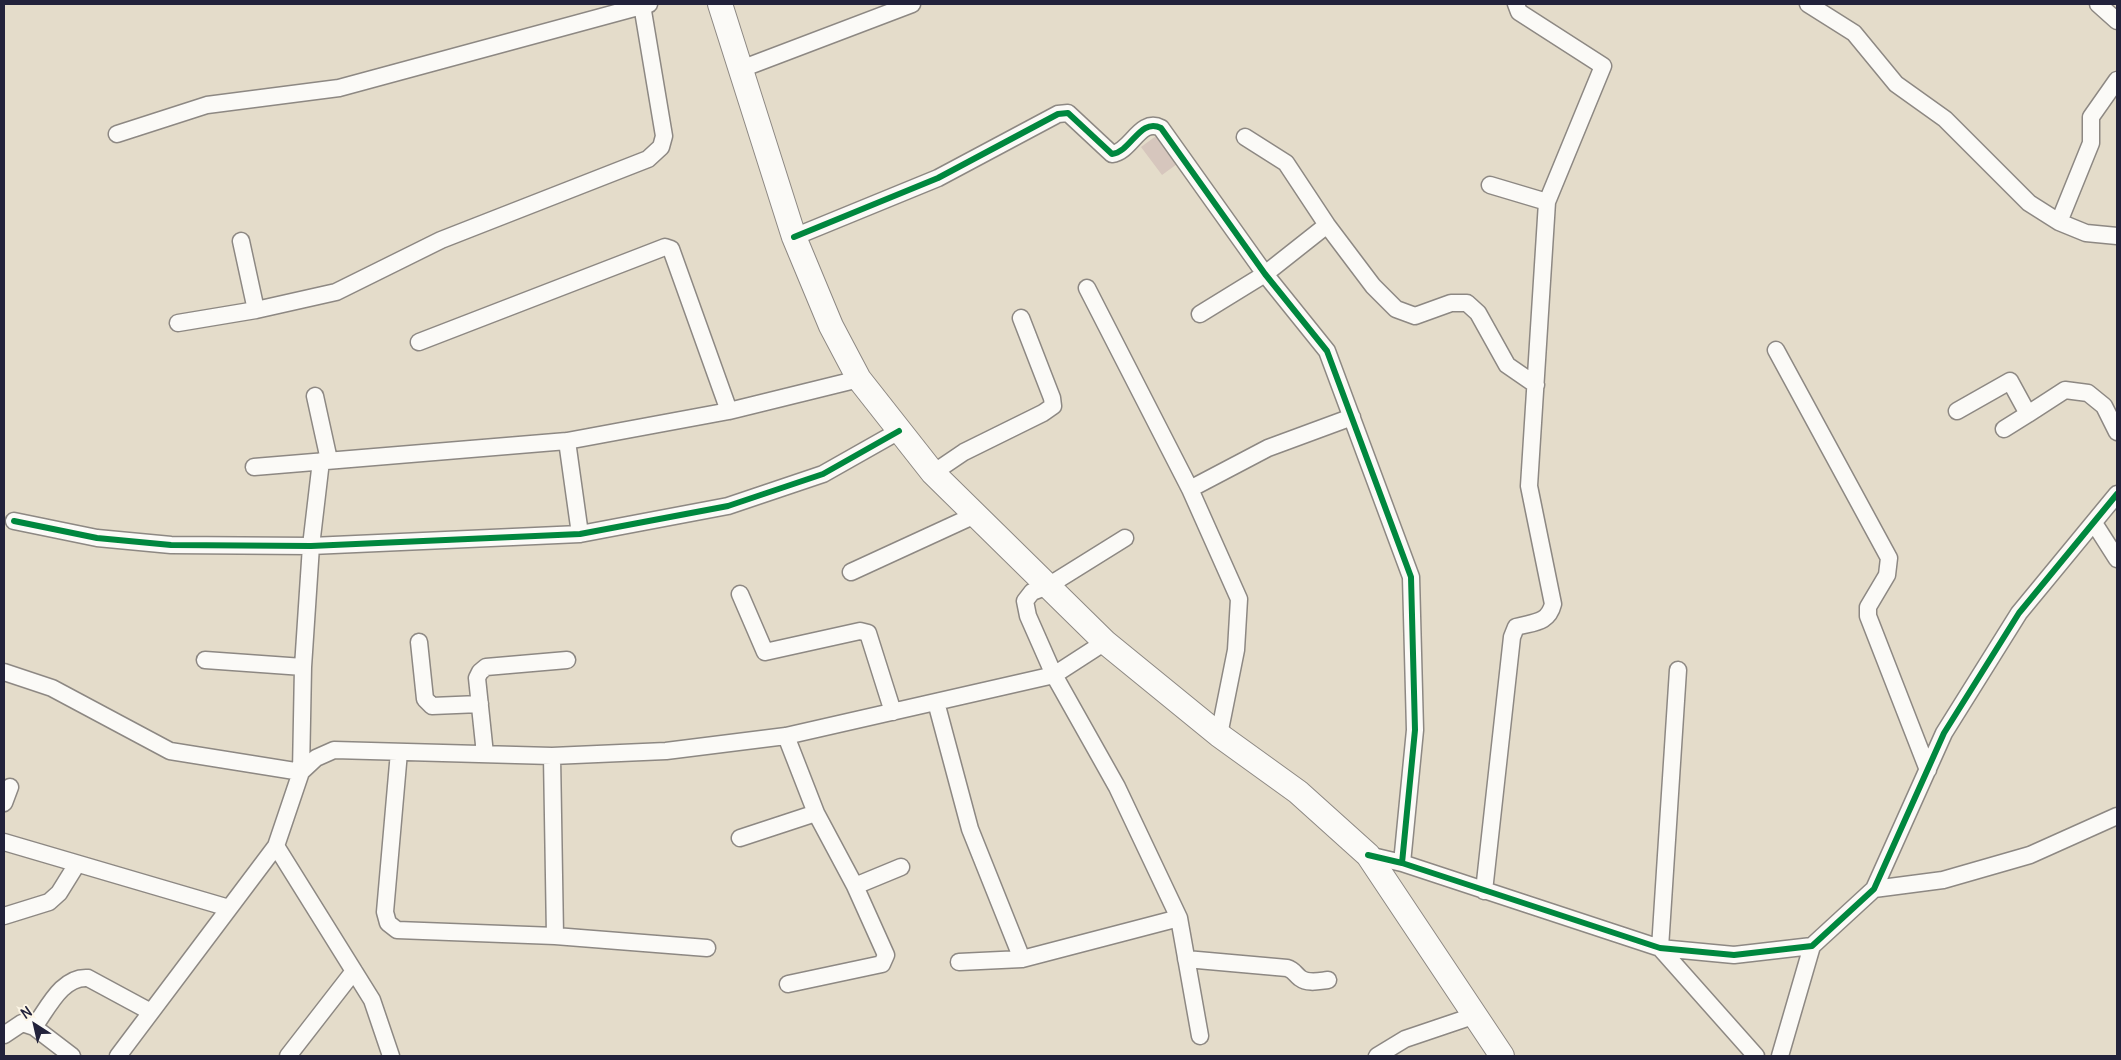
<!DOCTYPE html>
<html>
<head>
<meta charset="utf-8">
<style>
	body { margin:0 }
	#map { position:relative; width:2121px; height:1060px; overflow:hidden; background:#e4dcca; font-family:Delius,sans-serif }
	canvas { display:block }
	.frame { position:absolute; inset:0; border:5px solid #22223b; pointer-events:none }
	.north { position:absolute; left:10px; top:1000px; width:50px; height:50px; -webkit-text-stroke:4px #fcf5e5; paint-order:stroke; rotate:325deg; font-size:14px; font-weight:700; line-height:20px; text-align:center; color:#22223b }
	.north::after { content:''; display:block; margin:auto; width:18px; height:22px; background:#22223b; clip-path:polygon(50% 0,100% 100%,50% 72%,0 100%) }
</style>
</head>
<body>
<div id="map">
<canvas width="2121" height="1060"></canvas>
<div class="frame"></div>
<div class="north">N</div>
</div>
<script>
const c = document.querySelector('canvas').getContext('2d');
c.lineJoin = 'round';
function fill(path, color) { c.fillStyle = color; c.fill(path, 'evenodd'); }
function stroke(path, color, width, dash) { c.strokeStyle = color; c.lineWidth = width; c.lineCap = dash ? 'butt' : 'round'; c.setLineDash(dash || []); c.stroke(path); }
fill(new Path2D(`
	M1156 136 1177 164 1162 175 1141 147Z`), '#d6c6bd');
const street = new Path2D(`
	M1808 4 1854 33 1896 84 1945 119 2029 203 2059 222 2086 233 2117 236
	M2098 4 2117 21
	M741 69 912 4
	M117 134 207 105 339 88 649 4
	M1245 137 1286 163 1327 225 1373 286 1396 309 1415 316 1451 303H1467L1478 313 1507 365 1536 385
	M1490 185 1547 202
	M2059 222 2091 143V117L2117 80
	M794 237 938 178 1058 114 1068 113 1112 154C1131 152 1140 117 1161 128L1265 274 1327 351 1411 577 1415 730 1402 863
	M241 241 256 310
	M1087 288 1190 489 1239 599 1236 650 1219 735
	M1200 314 1265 274 1327 225
	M178 323 256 310 336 292 441 240 648 159 661 147 664 136 642 5
	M419 342 665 247 671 249 729 411
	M1776 350 1889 558 1887 575 1868 607V616L1928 770
	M315 396 329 460
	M1957 411 2010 381 2028 414 2065 390 2088 393 2104 406 2117 432
	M2004 429 2028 414
	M567 441 580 534
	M254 467 567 441 729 411 859 379
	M933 473 964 452 1043 413 1053 406 1052 398 1021 318
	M1190 489 1268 448 1352 417
	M14 521 97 538 171 545 311 546 580 534 728 506 823 474 899 431
	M2094 523 2117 559
	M1125 538 1048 586 1032 592 1025 601 1028 616 1054 675 1117 787 1179 918 1200 1036
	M851 572 975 515
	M740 594 765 652 860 631 868 633 893 712
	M419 642 425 699 432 706 480 704
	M205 660 303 667
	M1678 670 1660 948 1756 1056
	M4 672 52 688 170 751 301 772
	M936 702 970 829 1022 959
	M786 736 816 813 855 886 886 955 882 964 788 984
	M399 752 385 912 388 923 397 930 555 936 707 948
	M485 754 477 678 480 672 486 667 567 660
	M552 756 555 936
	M301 772 316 758 334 750 552 756 666 751 786 736 1054 675 1105 642
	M4 803 10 787
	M740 838 816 813
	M4 842 229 908
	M276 846 372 1000 391 1056
	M1368 855 1402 863 1660 948 1734 955 1812 946 1874 889 1944 733 2019 613 2117 494
	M855 886 901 867
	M1874 889 1943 880 2030 855 2117 816
	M1484 891 1512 637 1516 627C1533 622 1548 624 1553 604L1529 486 1547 202 1603 66 1519 12 1516 4
	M4 916 49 902 59 893 77 864
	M1186 959 1287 968C1294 970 1295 974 1300 978 1308 984 1319 981 1328 980
	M959 962 1022 959 1179 918
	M34 1027C48 1008 62 976 88 978L151 1012
	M4 1035 22 1023 34 1027 72 1056
	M118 1056 276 846 301 772 303 667 311 546 321 461
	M288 1056 354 971
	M1377 1056 1405 1039 1476 1015
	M1780 1056 1812 946`);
const secondary = new Path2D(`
	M720 4 794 237 831 326 859 379 933 473 1105 642 1219 735 1298 792 1368 855 1502 1056`);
stroke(street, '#8d8883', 19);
stroke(secondary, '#8d8883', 26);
stroke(street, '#fbfaf7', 16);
stroke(secondary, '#fbfaf7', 24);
stroke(new Path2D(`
	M794 237 938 178 1058 114 1068 113 1112 154C1131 152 1140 117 1161 128L1265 274 1327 351 1411 577 1415 730 1402 863
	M14 521 97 538 171 545 311 546 580 534 728 506 823 474 899 431
	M1368 855 1402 863 1660 948 1734 955 1812 946 1874 889 1944 733 2019 613 2117 494`), '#00873e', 6);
</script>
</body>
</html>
